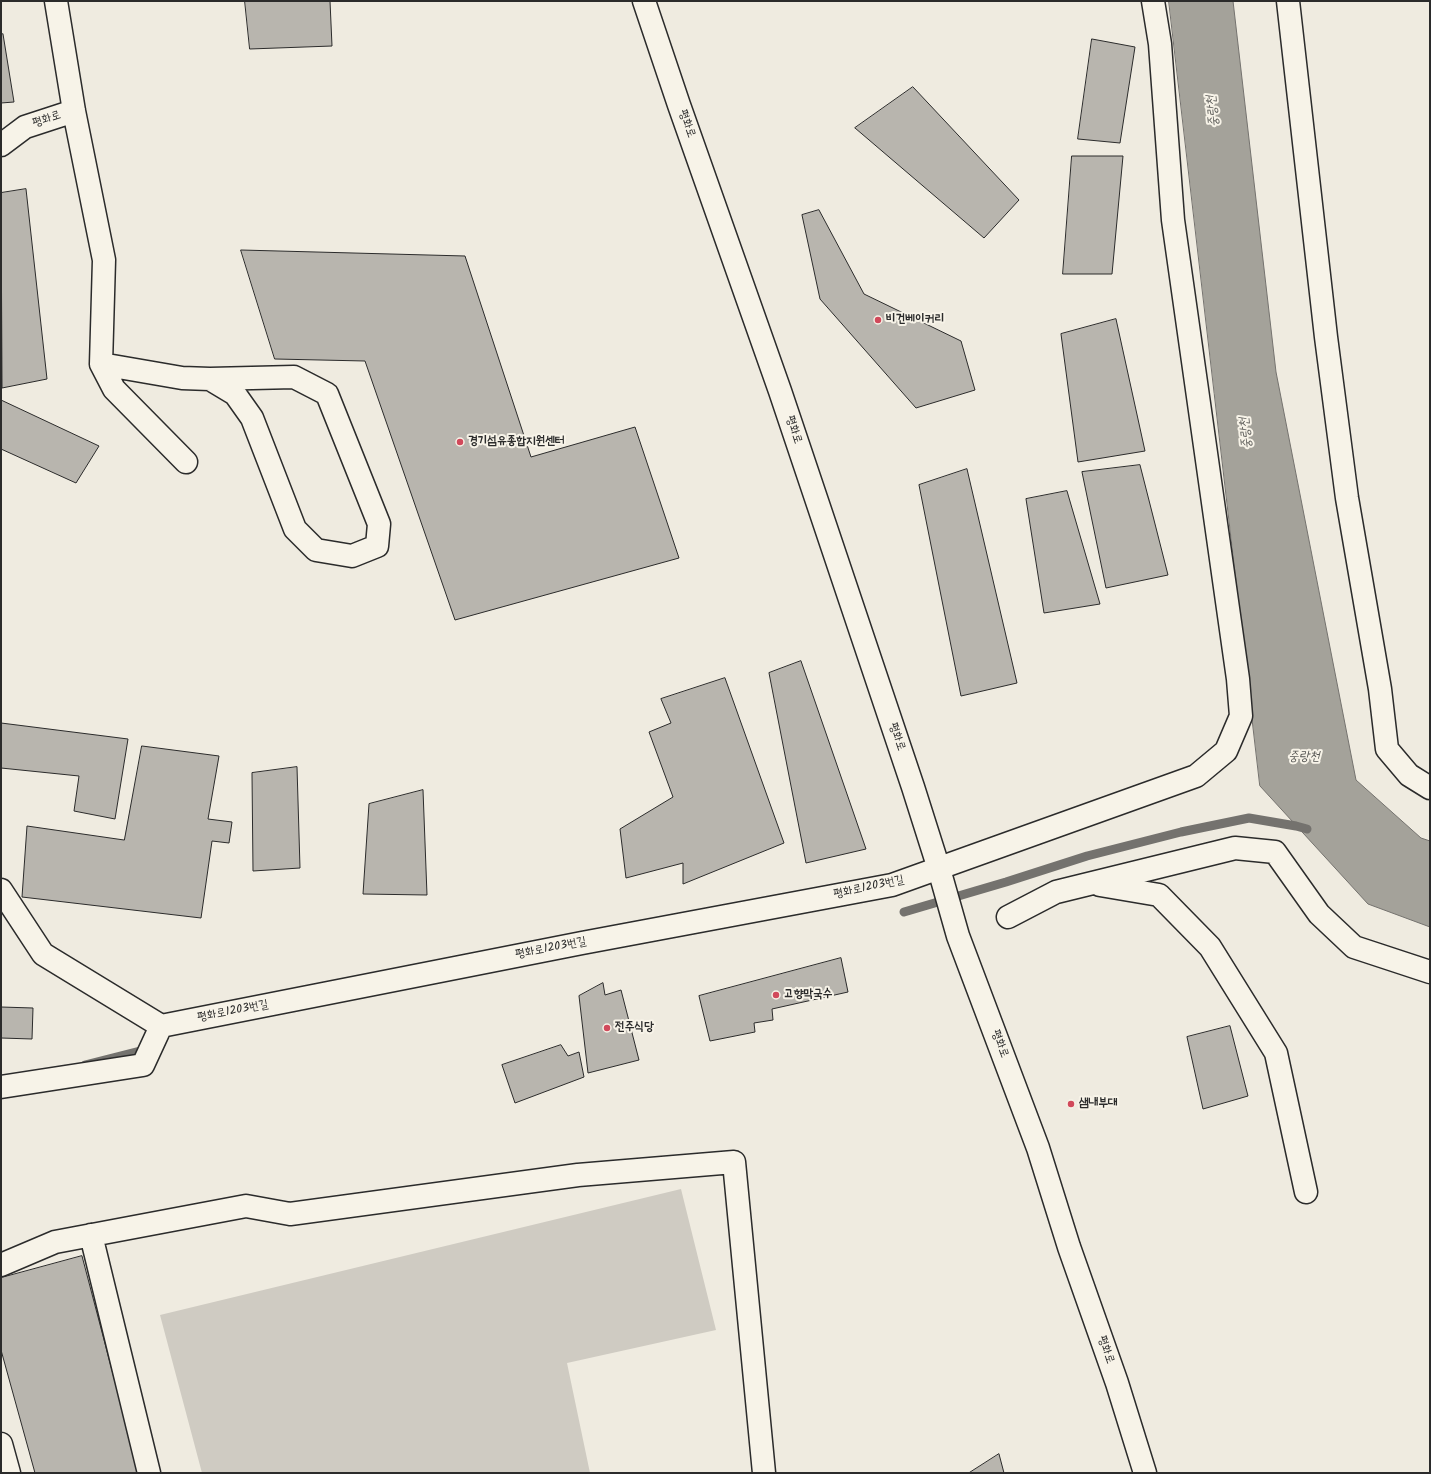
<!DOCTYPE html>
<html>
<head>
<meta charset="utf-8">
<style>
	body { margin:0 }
	#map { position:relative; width:1431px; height:1474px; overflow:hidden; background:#efebe0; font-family:Kalam,sans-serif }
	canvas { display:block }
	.frame { position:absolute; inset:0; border:2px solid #2b2b2b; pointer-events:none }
</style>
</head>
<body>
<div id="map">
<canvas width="1431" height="1474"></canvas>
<div class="frame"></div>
</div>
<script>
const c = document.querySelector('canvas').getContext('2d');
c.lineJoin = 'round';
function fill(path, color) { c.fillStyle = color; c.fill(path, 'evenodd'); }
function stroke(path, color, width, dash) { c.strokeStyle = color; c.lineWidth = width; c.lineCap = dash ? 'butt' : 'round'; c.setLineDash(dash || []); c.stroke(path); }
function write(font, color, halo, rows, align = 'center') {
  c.font = font + ' Kalam,"Poor Story",sans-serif'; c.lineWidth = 4; c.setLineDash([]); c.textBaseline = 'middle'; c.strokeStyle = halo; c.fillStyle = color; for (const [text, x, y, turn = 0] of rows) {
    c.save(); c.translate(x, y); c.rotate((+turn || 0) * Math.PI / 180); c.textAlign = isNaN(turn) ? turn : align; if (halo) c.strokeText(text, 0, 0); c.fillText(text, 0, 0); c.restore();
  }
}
fill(new Path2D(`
	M681 1189 716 1330 567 1363 590 1473H202L160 1315Z`), '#cfcbc2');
const water = new Path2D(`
	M1169 1H1233L1276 372 1356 780 1421 838 1430 841V927L1368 904 1260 786Z`);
fill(water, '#a4a29a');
stroke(water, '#74726e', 1);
stroke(new Path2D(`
	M904 912 1006 882 1087 856 1181 832 1249 818 1296 826 1307 829
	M85 1065 144 1050`), '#74726e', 9);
const building = new Path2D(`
	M245 1H330L332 46 250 49Z
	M3 34 14 102 1 103V35Z
	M1092 39 1135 47 1120 143 1078 139Z
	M913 87 1019 200 984 238 855 128Z
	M1072 156H1123L1112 274H1063Z
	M26 189 47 379 2 388 1 193Z
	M819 210 864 294 961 341 975 390 916 408 820 299 802 215Z
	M241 250 465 256 531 457 635 427 679 558 455 620 365 361 275 359Z
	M1116 319 1145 451 1078 462 1061 334Z
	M1 400 99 446 76 483 1 449Z
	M1140 465 1168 575 1106 588 1082 472Z
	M967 469 1017 683 961 696 919 485Z
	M1067 491 1100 604 1044 613 1026 499Z
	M801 661 866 849 806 863 769 673Z
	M725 678 784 843 683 884V863L626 878 620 829 673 797 649 732 671 723 661 699Z
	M1 723 128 739 115 819 74 811 79 776 1 768Z
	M142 746 219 756 208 819 232 822 229 843 212 841 201 918 22 897 27 826 124 840Z
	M297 767 300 868 253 871 252 773Z
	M423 790 427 895 363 894 369 804Z
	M841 958 848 992 772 1009 773 1020 754 1023 755 1032 710 1041 699 996Z
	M603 983 605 995 621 990 639 1060 588 1073 579 996Z
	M1 1007 33 1008 32 1039 1 1038Z
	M1230 1026 1248 1096 1203 1109 1187 1037Z
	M561 1045 568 1056 579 1052 584 1077 515 1103 502 1065Z
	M82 1256 139 1473H35L1 1350V1278Z
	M999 1454 1004 1473H969Z`);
fill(building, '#b8b5ae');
stroke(building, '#2b2b2b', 1);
const minor = new Path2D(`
	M56 1 74 111 104 260 101 364 114 389 186 462
	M1288 1 1326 337 1347 498 1380 689 1387 749 1409 775 1430 788
	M1 145 25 127 74 111
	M101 364 182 378 210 379 294 377 327 394 379 524 377 546 352 556 316 550 295 529 252 418 235 394 210 379
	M1100 885 1159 895 1210 947 1276 1053 1306 1192
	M1 890 43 954 161 1026 582 943 892 885 1196 776 1226 751 1241 716 1238 679 1173 220 1160 44 1153 1
	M1008 917 1056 892 1235 848 1275 852 1319 914 1354 947 1430 972
	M1 1087 143 1065 161 1026
	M91 1235 149 1473
	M1 1265 55 1242 246 1206 290 1214 578 1175 734 1162 764 1473
	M1 1444 9 1473`);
const major = new Path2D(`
	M644 1 679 105 780 391 913 787 939 869 958 936 1038 1148 1069 1247 1117 1383 1145 1473`);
stroke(minor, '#2b2b2b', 25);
stroke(major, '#2b2b2b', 25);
stroke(minor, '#f7f3e8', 22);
stroke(major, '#f7f3e8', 22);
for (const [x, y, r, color] of [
	[878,320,4,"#d1495b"],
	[460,442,4,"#d1495b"],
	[776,995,4,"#d1495b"],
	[607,1028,4,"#d1495b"],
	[1071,1104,4,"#d1495b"]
]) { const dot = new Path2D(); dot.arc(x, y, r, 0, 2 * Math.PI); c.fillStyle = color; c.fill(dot); stroke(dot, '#f7f3e8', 1.5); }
write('12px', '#2b2b2b', '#f7f3e8', [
	["평화로",47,120,-18],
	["평화로",686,124,70],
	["평화로",793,430,72],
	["평화로",896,737,71],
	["평화로1203번길",869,888,-12],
	["평화로1203번길",551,949,-11],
	["평화로1203번길",233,1012,-11],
	["평화로",999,1044,69],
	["평화로",1105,1350,71]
]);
write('bold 12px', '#2b2b2b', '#f7f3e8', [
	["비건베이커리",886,320],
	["경기섬유종합지원센터",468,442],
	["고향막국수",784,995],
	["전주식당",615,1028],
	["샘내부대",1079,1104]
], 'left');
write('italic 13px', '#555552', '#f7f3e8', [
	["중랑천",1214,111,-96],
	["중랑천",1247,433,-96],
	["중랑천",1304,758]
]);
</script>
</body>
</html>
